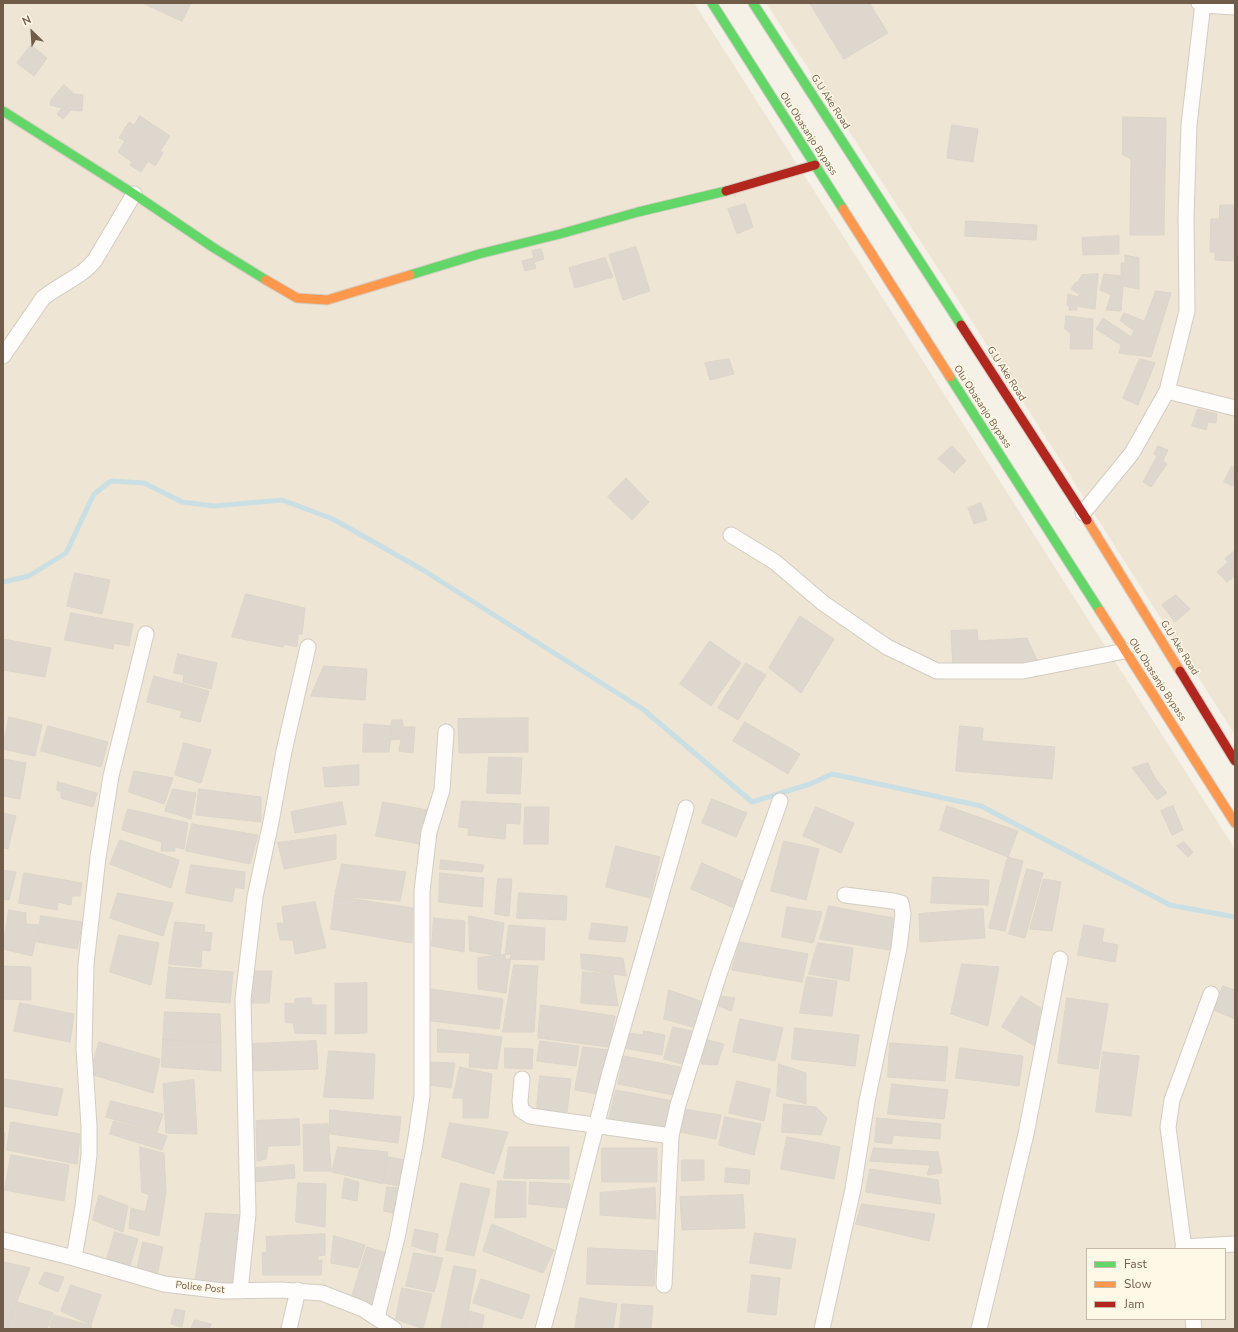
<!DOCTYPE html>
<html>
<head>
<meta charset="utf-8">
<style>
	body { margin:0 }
	#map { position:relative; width:1238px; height:1332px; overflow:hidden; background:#f5f1e7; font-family:"Nunito Sans",sans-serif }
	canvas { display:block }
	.frame { position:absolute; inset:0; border:4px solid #705c49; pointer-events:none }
	.legend { position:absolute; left:1086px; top:1248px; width:140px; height:72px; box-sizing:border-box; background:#fef8e7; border:1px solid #c5baa8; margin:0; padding:5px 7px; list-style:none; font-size:12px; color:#705c49 }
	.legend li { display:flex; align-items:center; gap:8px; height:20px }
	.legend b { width:20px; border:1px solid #c5baa8 }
	.north { position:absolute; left:12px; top:12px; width:40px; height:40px; -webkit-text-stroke:3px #fef8e7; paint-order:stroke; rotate:335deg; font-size:11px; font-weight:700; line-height:16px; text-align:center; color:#705c49 }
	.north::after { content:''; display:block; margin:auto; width:14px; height:18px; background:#705c49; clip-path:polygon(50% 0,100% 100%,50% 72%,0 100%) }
</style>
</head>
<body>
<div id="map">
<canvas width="1238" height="1332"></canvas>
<div class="frame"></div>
<ul class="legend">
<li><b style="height:5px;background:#63d668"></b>Fast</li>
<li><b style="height:5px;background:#ff974d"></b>Slow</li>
<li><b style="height:5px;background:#b3261e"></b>Jam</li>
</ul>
<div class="north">N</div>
</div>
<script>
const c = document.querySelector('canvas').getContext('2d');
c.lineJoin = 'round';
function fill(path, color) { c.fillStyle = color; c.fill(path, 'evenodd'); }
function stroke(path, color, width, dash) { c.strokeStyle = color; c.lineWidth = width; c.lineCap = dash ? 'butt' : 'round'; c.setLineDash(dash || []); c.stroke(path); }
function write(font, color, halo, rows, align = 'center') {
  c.font = font + ' "Nunito Sans",sans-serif'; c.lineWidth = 3; c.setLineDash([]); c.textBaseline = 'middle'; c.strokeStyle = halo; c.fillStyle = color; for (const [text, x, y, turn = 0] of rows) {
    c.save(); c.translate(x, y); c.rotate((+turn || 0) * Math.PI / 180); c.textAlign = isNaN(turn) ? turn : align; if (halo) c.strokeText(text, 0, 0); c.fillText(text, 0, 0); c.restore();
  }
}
fill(new Path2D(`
	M3 3H694L1235 849V1329H3ZM1087 1249H1225V1319H1087Z
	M766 3H1235V735L952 290Z`), '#eee5d4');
stroke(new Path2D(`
	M3 582 29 576 66 553 94 494 111 481 144 483 182 502 214 506 282 500 333 519 423 570 644 710 752 802 810 784 832 774 981 806 1170 905 1235 917`), '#cadfe4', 5);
const building = new Path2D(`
	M143 3H191L182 21Z
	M810 3 870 4 888 33 844 59Z
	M31 45 47 58 34 76 17 63Z
	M64 85 74 94 83 95 82 111 71 110 63 119 57 114 62 108 50 105 51 100Z
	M140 116 170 136 160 151 163 153 155 166 148 161 141 172 130 165 132 162 118 152 125 141 119 138 129 122 134 125Z
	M1123 117 1166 118 1164 235H1130L1131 159 1123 155Z
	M952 125 978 129 973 162 947 158Z
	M745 204 753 227 737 234 728 209Z
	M1220 205H1235V261L1215 260V252H1210L1211 219H1219Z
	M966 221 1037 225 1036 240 965 236Z
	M1119 236V254L1083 255 1082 238Z
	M636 247 650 291 623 300 609 255Z
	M541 249 544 259 534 262 536 268 525 271 522 261 534 258 532 251Z
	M1125 255 1139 258V289L1123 286 1121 311 1106 310 1111 295 1100 290 1104 274 1121 276V263H1125Z
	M605 258 613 277 575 288 569 268Z
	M1098 274 1095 309 1076 306 1077 310H1069L1070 307 1067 305 1068 294 1078 297 1079 294 1071 289 1075 283 1078 282 1082 275Z
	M1156 291 1171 293 1151 357 1119 353 1121 345 1096 329 1103 318 1131 337 1134 331 1120 320 1124 313 1144 321Z
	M1066 316 1093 319 1092 349H1070L1071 334 1065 329Z
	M729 359 734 374 710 380 705 363Z
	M1140 359 1155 363 1138 405 1123 398Z
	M1198 409 1217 414 1216 423 1208 422 1206 430 1192 426Z
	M952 446 966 461 954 473 938 459Z
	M1158 446 1168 450 1163 461 1167 464 1151 487 1143 482 1157 456 1154 454Z
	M1232 466 1235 468V482L1233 486 1224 482Z
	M626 478 649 502 632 520 608 497Z
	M981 503 987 520 974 524 968 508Z
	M1235 551V576L1227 582 1217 572 1228 562 1225 559Z
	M75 573 110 580 102 614 67 606Z
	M246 594 305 608 302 634H298L297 647 284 644 283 647 232 637Z
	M1176 595 1190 609 1175 622 1162 605Z
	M71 613 133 624 129 646 114 643 113 649 65 640Z
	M800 616 834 639 801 693 769 668Z
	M977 630 978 641 1027 638 1038 662 953 667 951 631Z
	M3 639 51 648 45 677 3 670Z
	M710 641 741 663 711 706 680 684Z
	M178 654 217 663 211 689 183 682 184 675 174 673Z
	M746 663 766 675 738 720 718 708Z
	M324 666 367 669 365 700 311 696Z
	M154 676 209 691 200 722 180 717 182 711 147 702Z
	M9 717 42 725 35 756 3 749Z
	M528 718V752L459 753 458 719Z
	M392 720H402L403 727H415L413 753 399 751 401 739 390 740Z
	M745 722 800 754 788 774 733 741Z
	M364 724 392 726 389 752H363Z
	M48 726 108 742 101 767 41 751Z
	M960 726 983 728 982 741 1055 747 1052 779 956 771Z
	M184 743 211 750 201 783 175 775Z
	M489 757 522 758 520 794 487 793Z
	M3 759 26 763 20 799 3 796Z
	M1148 763 1155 778 1167 793 1157 800 1132 768Z
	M359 765V785L325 787 323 768Z
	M134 771 173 778 164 804 129 792Z
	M58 782 97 793 93 807 61 798V792L57 790Z
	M173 789 196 793 191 819 165 811Z
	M199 789 261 797V822L196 815Z
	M712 799 747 813 736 837 702 823Z
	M462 801 521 804 520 824 506 823 505 839 468 835 469 828 459 827Z
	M342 802 346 824 295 833 291 812Z
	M383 802 427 810 420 844 376 836Z
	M947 806 1018 831 1008 857 940 830Z
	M1173 806 1183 830 1172 835 1161 811Z
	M525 807H549L548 844H524Z
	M816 807 854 823 841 853 803 836Z
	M128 809 188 823 184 849 175 847V851H161L162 842 122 830Z
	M3 813 16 816 8 849 3 848Z
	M192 824 258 835 250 864 186 851Z
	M336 835V859L284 869 278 843Z
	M120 840 179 860 171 888 110 864Z
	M784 841 819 849 806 900 771 891Z
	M1184 842 1193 852 1188 857 1177 846Z
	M616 846 660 857 650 898 606 887Z
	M1008 857 1023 861 1005 931 989 928Z
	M441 860 484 865 482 872 440 869Z
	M702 863 743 881 734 908 691 889Z
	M342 864 406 872 400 901 335 896Z
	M191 865 245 872 244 889 235 887 232 902 186 893Z
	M1027 869 1043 873 1025 938 1009 934Z
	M3 870 16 872 9 900 3 899Z
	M24 873 82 883 80 896H72L71 905 58 902 57 910 19 903Z
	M440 873 484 878 482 907 439 902Z
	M933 877 989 880 988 905 931 903Z
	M498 879H512L509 916 495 914Z
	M1044 879 1061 882 1052 931 1030 929Z
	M118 893 173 903 163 936 110 918Z
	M519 893 567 896 566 920 517 918Z
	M335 896 413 908 412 943 331 929Z
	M315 902 326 948 295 954 293 940H280L277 923H284L282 907Z
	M829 906 893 918 890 950 820 939Z
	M787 907 822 912 813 943 782 937Z
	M983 909 985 938 920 942 919 914Z
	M9 910 26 913V924L39 925 32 956 3 949Z
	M41 916 83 922 77 949 37 942Z
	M469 916 504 923 500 956 470 951Z
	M434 918 465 921 464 952 432 946Z
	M175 922 205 925 204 932 212 933 210 951 202 950 201 967 169 964Z
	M592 923 628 927 625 942 589 939Z
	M509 925 545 928 544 960 505 959Z
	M1084 925 1104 929 1102 942 1118 945 1115 962 1078 955Z
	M119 935 159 943 151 985 110 972Z
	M740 942 808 954 802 982 732 970Z
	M818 943 853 948 849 981 809 974Z
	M511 954 506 993 478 989V958Z
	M581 954 623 958 626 976 582 969Z
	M962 964 999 967 988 1026 951 1014Z
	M514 965 538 966 534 1032H503Z
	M3 966 31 967V1000L3 999Z
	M169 967 233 972 230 1003 166 998Z
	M255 971H272L269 1003H251Z
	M583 972 613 974 618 1006 581 1003Z
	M807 977 837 981 832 1016 800 1013Z
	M367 983V1033L335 1034V984Z
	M1223 986 1235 990V1019L1213 1010Z
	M431 989 503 999 499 1029 431 1021Z
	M669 990 703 1002 697 1028 664 1019Z
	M721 996 735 998 731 1011 719 1006Z
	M1021 996 1041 1008 1035 1046 1002 1027Z
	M311 998 312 1005H326V1034L295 1033 293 1023 285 1022V1003L295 1004V999Z
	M1067 998 1108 1004 1098 1069 1058 1063Z
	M20 1003 74 1014 70 1042 14 1031Z
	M541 1005 615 1016 609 1047 538 1038Z
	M165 1012 220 1014 221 1042 163 1040Z
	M740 1019 783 1028 775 1061 733 1052Z
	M673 1027 696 1032 686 1065 664 1059Z
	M795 1028 859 1035 855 1066 792 1059Z
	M438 1029 502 1037 497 1069 469 1067 470 1053 438 1052Z
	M644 1031 665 1035 662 1055 624 1048 629 1033 643 1035Z
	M704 1039 724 1044 717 1065 702 1064Z
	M163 1040 221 1042V1071L162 1067Z
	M316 1041 318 1069 253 1071 252 1044Z
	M540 1041 579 1046 576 1066 537 1061Z
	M99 1042 160 1059 153 1093 90 1074Z
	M890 1043 948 1047 945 1081 888 1077Z
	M583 1047 609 1050 598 1094 575 1090Z
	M505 1048 533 1049 532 1069 505 1068Z
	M960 1048 1023 1056 1019 1086 956 1078Z
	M329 1051 375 1054 373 1099 324 1097Z
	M1103 1052 1139 1056 1131 1116 1096 1112Z
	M624 1056 680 1067 673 1095 618 1084Z
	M430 1062 455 1063 451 1088 429 1085Z
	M779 1064 806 1073V1104L777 1096Z
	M460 1067 492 1074 488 1118H463V1098H453Z
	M540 1076 571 1079 567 1112 537 1109Z
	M5 1079 63 1089 57 1116 3 1106Z
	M194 1080 197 1134 166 1133 163 1084Z
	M737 1081 770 1089 764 1121 729 1113Z
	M892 1084 948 1090 944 1119 888 1114Z
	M616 1090 673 1101 666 1130 608 1123Z
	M111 1101 163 1114 157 1132 106 1117Z
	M784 1104 816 1107 827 1118 821 1135 782 1132Z
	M683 1109 721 1115 716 1139 680 1132Z
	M330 1110 401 1117 398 1143 330 1134Z
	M725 1117 761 1124 754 1155 719 1145Z
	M877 1118 941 1124 940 1139 893 1135 892 1144 875 1142Z
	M299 1119 300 1145 268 1146 266 1159 257 1161 256 1121Z
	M114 1121 167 1136 162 1150 110 1134Z
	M11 1122 80 1134 77 1164 7 1150Z
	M450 1123 508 1132 494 1174 442 1157Z
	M328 1124 331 1171H304L303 1125Z
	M3 1133H5L3 1166Z
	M787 1137 840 1147 834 1179 781 1169Z
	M140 1147 164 1153 166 1192 159 1236 129 1228 131 1208 145 1212 149 1195 142 1192Z
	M338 1147 388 1152 383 1184 332 1172Z
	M509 1147H569V1179L504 1178Z
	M602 1148H657V1182H602Z
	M874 1148 938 1152 942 1173 927 1175 930 1165 870 1161Z
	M11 1155 69 1165 64 1201 5 1190Z
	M388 1157 405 1160 399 1186 384 1183Z
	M682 1160H704V1180L682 1181Z
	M294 1165 295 1178 254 1182 256 1168Z
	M726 1168 750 1170 749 1184 725 1182Z
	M870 1169 938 1180 941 1204 866 1192Z
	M345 1178 359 1182 357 1201 342 1198Z
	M498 1181 526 1182V1217L495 1218Z
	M530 1182 570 1184 567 1208 529 1204Z
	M298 1183 326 1184 325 1227 296 1222Z
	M461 1183 490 1189 474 1256 446 1250Z
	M387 1187 403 1188 398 1214 384 1211Z
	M655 1188 656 1219 600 1215V1193Z
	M99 1195 128 1206 123 1232 93 1220Z
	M743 1195 745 1228 682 1230 680 1197Z
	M862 1204 935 1214 929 1241 856 1224Z
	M206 1213 242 1215 233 1287 195 1282Z
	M492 1224 554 1250 543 1273 483 1251Z
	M415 1229 438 1234 435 1253 412 1246Z
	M115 1232 138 1239 128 1272 105 1266Z
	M755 1233 796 1239 791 1269 750 1263Z
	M325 1234V1255L318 1256V1261L322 1260 321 1275H263L262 1253 267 1252 266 1237Z
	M334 1236 365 1245 358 1268 331 1263Z
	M143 1242 163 1247 156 1280 136 1274Z
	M367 1247 391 1254 376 1309 351 1300Z
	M588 1248 656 1251 654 1286 587 1284Z
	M414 1253 443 1258 434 1292 406 1286Z
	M4 1262 30 1268 6 1329H3V1267Z
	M454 1266 476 1270 465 1329H441Z
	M45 1272 64 1277 58 1292 39 1284Z
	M752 1275 780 1278 776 1315 748 1312Z
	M481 1279 530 1295 522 1319 473 1303Z
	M71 1285 101 1295 91 1325 61 1311Z
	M402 1288 432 1294 423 1329 396 1319Z
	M580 1298 617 1304 613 1329H575Z
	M17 1302 53 1313 47 1329H7Z
	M622 1304 653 1306 651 1329H620Z
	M175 1309 185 1311 182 1327 171 1324Z
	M469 1311 484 1315 482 1329H466Z
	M54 1315 92 1326 91 1329H55L50 1327Z
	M195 1320 211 1324 209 1329H191Z`);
fill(building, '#ded7cd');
stroke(building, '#ddd5ca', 1);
const street = new Path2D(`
	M1199 3 1202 5 1235 7
	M3 356 43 298C60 284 82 277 95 260L134 194
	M1167 391 1235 408
	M1083 513 1132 453 1167 391 1187 311 1186 217 1189 125 1203 3
	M731 535 775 562 823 603 887 647 937 671H1023L1125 651
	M522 1079 520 1101 521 1110 530 1116 671 1136
	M3 1240 74 1258 164 1284 223 1291 281 1290 322 1293 363 1309 394 1329
	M1183 1247 1235 1244
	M1184 1249 1168 1127 1172 1100 1211 994
	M74 1258 83 1206 89 1155V1126L84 1049 86 964 98 857 111 776 146 634
	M664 1285 671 1136 678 1105 719 974 780 801
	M240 1291 248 1214 243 999 255 897 271 822 284 751 308 647
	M377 1318 397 1238 415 1144 422 1096V891L429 832 442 790 446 732
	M1193 1319 1194 1329
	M289 1329 298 1290
	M543 1329 557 1278 610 1072 686 808
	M822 1329 853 1189 867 1101 899 948 903 914 901 903 893 901 845 895
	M979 1329 1026 1134 1060 959`);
const fast = new Path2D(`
	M712 3 843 209
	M753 3 961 325
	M3 111 134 194 214 248 266 280
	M410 275 479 254 560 234 638 212 726 191
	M950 377 1100 611`);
const slow = new Path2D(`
	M843 209 950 377
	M266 280 297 298 327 300 410 275
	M1087 520 1180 671
	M1100 611 1235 823`);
const jam = new Path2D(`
	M726 191 815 165
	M961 325 1087 520
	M1180 671 1235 761`);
stroke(street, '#d3ccc2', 17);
stroke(fast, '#d5cec4', 11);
stroke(slow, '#d5cec4', 11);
stroke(jam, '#d5cec4', 11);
stroke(street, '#fefdfb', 15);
stroke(fast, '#63d668', 9);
stroke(slow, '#ff974d', 9);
stroke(jam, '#b3261e', 9);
write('10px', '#705c49', '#fef8e7', [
	["G.U Ake Road",830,102,57],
	["Olu Obasanjo Bypass",808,134,57],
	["G.U Ake Road",1006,374,57],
	["Olu Obasanjo Bypass",982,407,57],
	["G.U Ake Road",1179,648,58],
	["Olu Obasanjo Bypass",1157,680,57],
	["Police Post",200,1288,6]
]);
</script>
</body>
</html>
